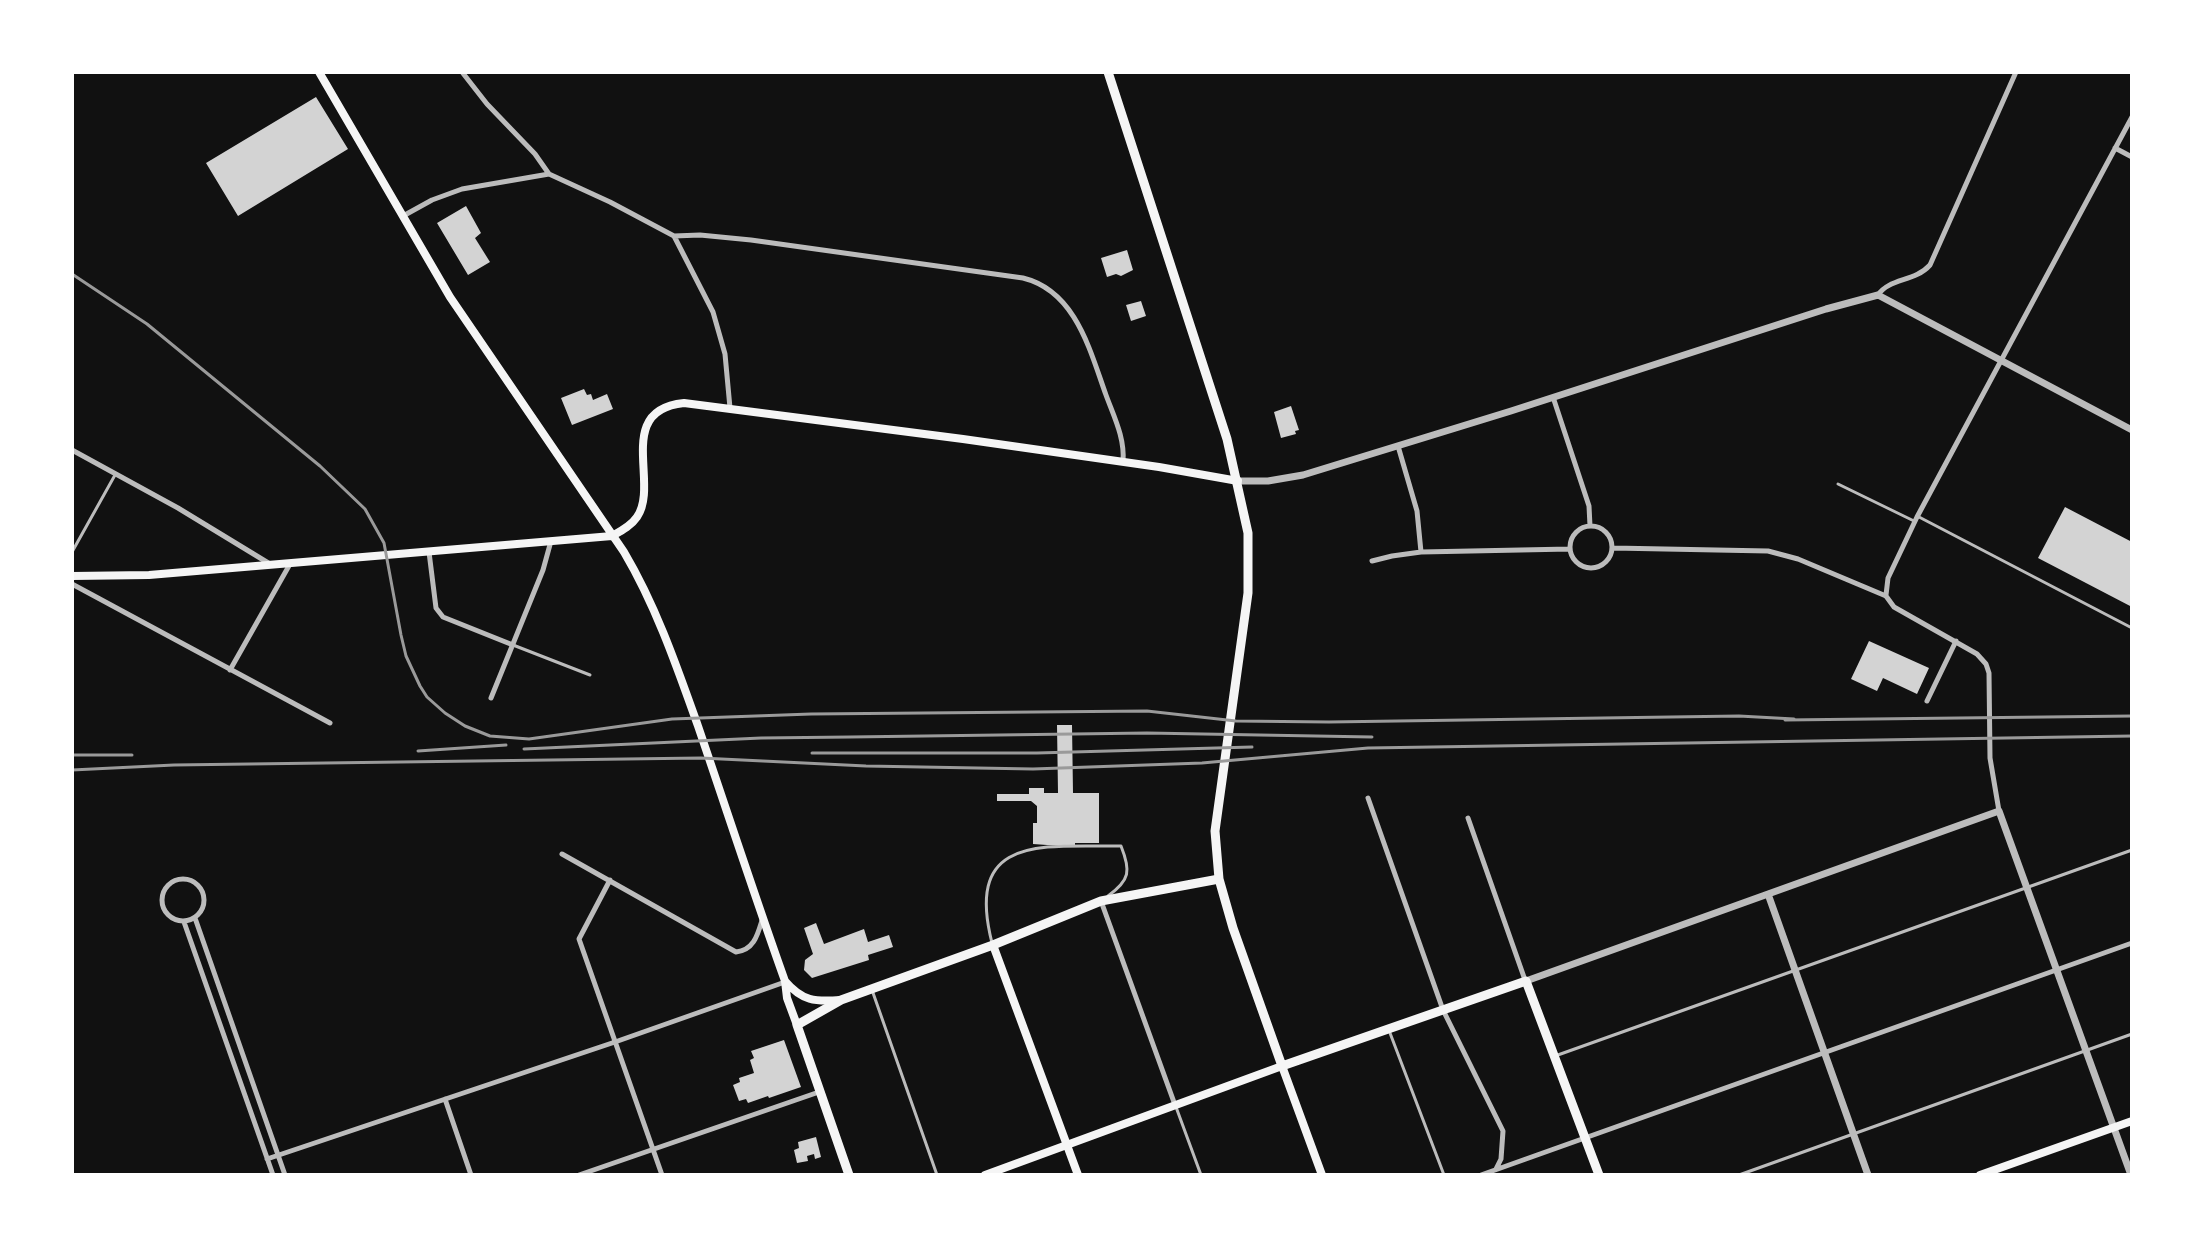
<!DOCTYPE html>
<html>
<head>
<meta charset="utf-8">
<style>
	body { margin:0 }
	#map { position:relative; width:2204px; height:1247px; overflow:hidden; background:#111; font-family:Helvetica,sans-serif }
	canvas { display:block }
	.frame { position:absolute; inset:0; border:74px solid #fff; pointer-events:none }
</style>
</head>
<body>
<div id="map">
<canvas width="2204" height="1247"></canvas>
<div class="frame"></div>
</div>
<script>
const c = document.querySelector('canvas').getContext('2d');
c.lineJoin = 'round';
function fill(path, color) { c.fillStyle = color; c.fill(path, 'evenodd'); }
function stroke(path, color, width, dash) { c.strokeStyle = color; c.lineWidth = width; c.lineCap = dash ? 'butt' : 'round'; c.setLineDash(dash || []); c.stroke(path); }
fill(new Path2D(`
	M316 97 348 149 238 216 206 163Z
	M466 206 481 233 475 238 490 262 468 275 437 223Z
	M1127 250 1133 270 1121 276 1116 274 1107 277 1101 258Z
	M1141 301 1146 316 1131 321 1126 305Z
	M584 389 587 395 591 394 593 400 607 394 613 409 572 425 561 398Z
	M1291 406 1299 430 1295 431 1296 434 1281 438 1274 412Z
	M2065 507 2132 542V607L2038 558Z
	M1869 641 1929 668 1917 694 1883 678 1877 691 1851 679Z
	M1057 725H1072L1073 793H1099V843H1075V847L1033 844V823H1037V806L1031 801H997V794H1029V788H1044V793H1058Z
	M816 923 824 944 864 929 868 942 889 935 893 947 868 955 869 960 812 978 804 970 805 960 813 954 804 928Z
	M784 1040 801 1087 769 1098 768 1096 748 1103 746 1099 739 1101 733 1085 740 1082 739 1078 754 1073 750 1060 754 1058 751 1051Z
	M816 1137 821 1157 815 1159 814 1154 807 1156 808 1161 797 1163 794 1150 799 1148 798 1142Z`), '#d3d3d3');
stroke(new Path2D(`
	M1838 484 1914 521
	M1919 517 2132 628
	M72 552 115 475
	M513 645 590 675
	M992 943C964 833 1044 847 1121 846 1131 871 1130 880 1108 896
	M872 990 937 1175
	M1390 1033 1444 1175
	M1555 1056 2132 850
	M1176 1107 1201 1175
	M1739 1175 2132 1034`), '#bcbcbc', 3);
stroke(new Path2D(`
	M462 72 487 104 535 154 549 174 610 202 674 236 700 235 751 240 1023 278C1076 291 1090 351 1106 395 1114 417 1125 438 1123 462
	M2115 148 2132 157
	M403 216 432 200 462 189 549 174
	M674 236 713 312 725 354 730 408
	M1878 295C1889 278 1915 282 1930 265L2016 72
	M1553 397 1589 506 1590 526
	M1398 446 1417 511 1421 552
	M72 450 178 508 270 564
	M1570 547a21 21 0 1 1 42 0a21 21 0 1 1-42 0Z
	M1613 548 1768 551 1798 559 1886 596 1894 607 1977 654 1986 664 1989 673 1990 758 1999 811
	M429 552 436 608 443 617 513 645
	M1372 561 1392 556 1421 552 1570 549
	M72 584 330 723
	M1886 595 1888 578 1917 517 2132 117
	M230 670 290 564
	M491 698 543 570 551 541
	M1927 701 1956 641
	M1368 798 1443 1010 1503 1131 1501 1159 1496 1169
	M1468 818 1525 980
	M562 854 736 952C755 950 758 933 763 917
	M162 900a21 21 0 1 1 42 0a21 21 0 1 1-42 0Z
	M610 880 579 939 662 1175
	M1101 901 1175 1105
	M195 918 285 1175
	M184 922 273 1175
	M445 1099 471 1175
	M267 1159 615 1042 785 982
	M579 1175 819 1092
	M1481 1175 2132 943`), '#bcbcbc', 5);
stroke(new Path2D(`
	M1238 481H1268L1303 475 1511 411 1826 309 1878 295 2132 430
	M1768 894 1868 1175
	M1526 981 1999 811 2131 1175`), '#bcbcbc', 7);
stroke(new Path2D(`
	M612 536C621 531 631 526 637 517 660 484 614 410 684 403L963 439 1159 467 1238 481
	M985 1175 1282 1066 1322 1175
	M1980 1175 2132 1121`), '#f5f5f5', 8);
stroke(new Path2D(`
	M319 72 450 297 624 552C656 606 677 667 698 726 727 811 755 897 785 981L787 998 797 1025
	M72 576 149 575 612 536
	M993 945 1078 1175
	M785 981C802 1001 815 1002 840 1000`), '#f5f5f5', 8);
stroke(new Path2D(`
	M1108 72 1227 439 1248 533V593L1215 831 1219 879 1233 928 1282 1066 1526 981 1599 1175
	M849 1175 797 1025 841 1000 993 945 1101 901 1219 879`), '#f5f5f5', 9);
stroke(new Path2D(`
	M72 274 147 324 320 466 365 509 384 543 401 635 406 656 420 686 427 697 445 713 465 726 490 736 529 739 672 719 811 714 1147 711 1236 721 1329 722 1739 716 1794 719
	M1785 720 2132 716
	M524 749 761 738 850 737 1147 733 1372 737
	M418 751 506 745
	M812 753H1037L1252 747
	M72 755H132
	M72 770 174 765 701 758 866 766 1033 769 1202 763 1368 748 2132 736`), '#9a9a9a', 3);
</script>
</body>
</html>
